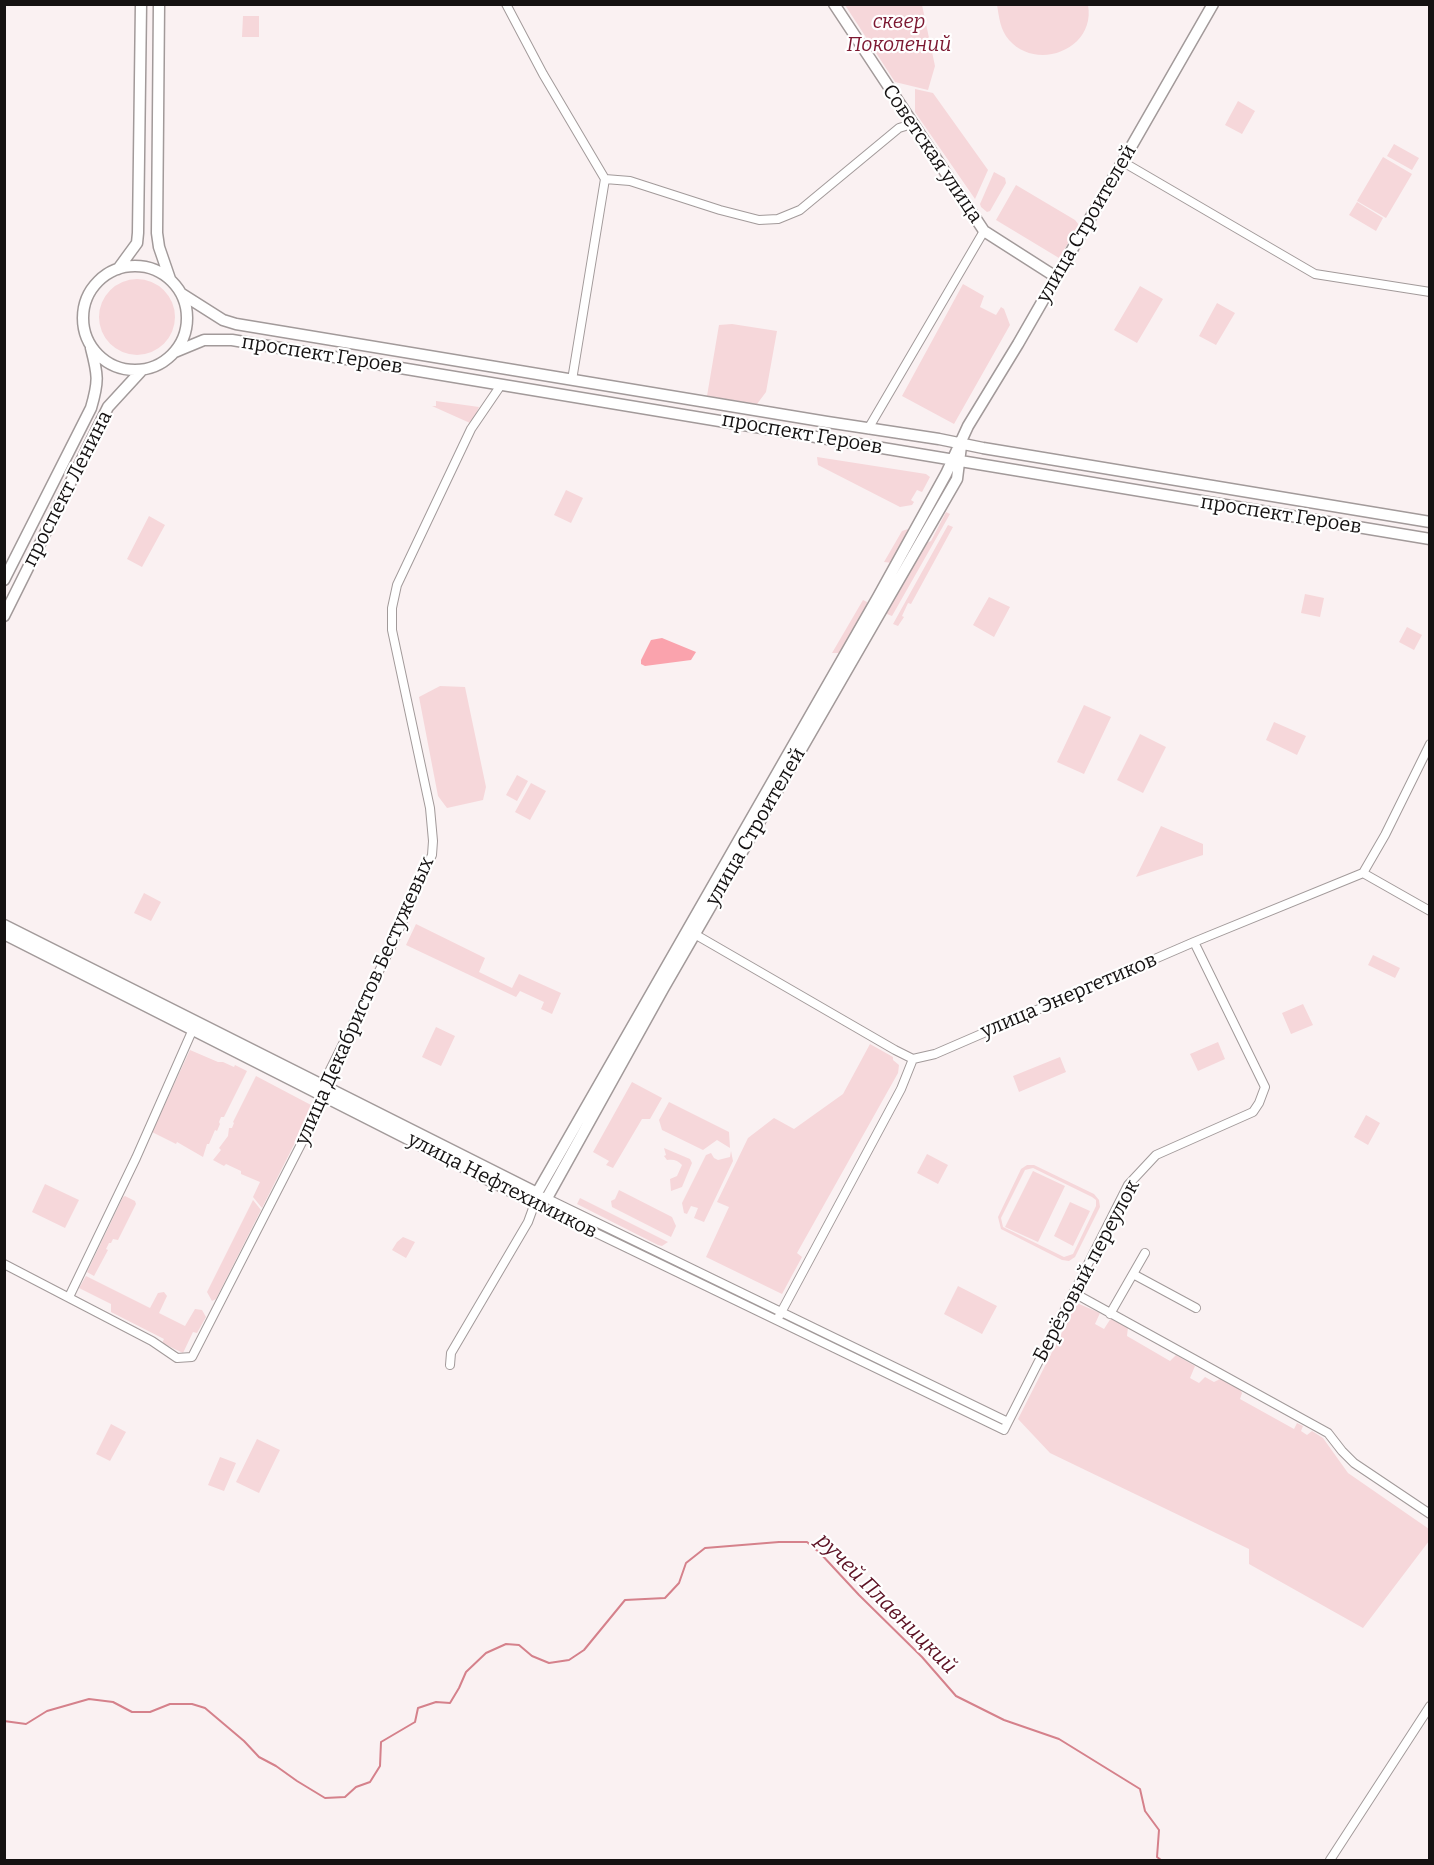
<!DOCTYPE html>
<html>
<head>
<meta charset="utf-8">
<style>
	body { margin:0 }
	#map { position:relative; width:1434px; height:1865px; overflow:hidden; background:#faf1f2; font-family:Bitter,serif }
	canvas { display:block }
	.frame { position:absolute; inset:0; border:6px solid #151212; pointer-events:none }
</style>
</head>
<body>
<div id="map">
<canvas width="1434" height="1865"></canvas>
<div class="frame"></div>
</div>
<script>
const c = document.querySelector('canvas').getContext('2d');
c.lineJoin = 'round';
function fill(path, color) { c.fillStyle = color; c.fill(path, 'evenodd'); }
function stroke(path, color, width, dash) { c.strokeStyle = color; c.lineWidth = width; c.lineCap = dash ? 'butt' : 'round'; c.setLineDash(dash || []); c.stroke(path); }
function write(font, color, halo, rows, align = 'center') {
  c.font = font + ' Bitter,serif'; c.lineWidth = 4.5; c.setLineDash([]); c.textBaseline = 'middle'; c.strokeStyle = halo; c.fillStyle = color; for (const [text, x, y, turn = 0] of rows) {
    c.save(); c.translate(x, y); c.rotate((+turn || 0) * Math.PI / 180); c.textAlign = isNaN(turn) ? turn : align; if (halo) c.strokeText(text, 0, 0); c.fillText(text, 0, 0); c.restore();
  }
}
fill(new Path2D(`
	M845 5H922L935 66 928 90 895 82Z
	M997 5H1088C1096 49 1037 72 1009 40 1000 30 999 16 997 5Z
	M243 16H259V37H242Z
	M915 89 933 93 988 170 975 199 915 112Z
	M1238 101 1255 111 1242 134 1225 125Z
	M1394 144 1419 158 1412 170 1387 156Z
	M1383 157 1412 174 1386 218 1357 201Z
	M994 172 1005 178 1006 183 990 211 987 212 981 207 980 204Z
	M1016 185 1075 220 1079 225 1059 258 996 220Z
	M1357 202 1383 218 1376 231 1349 215Z
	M99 317a38 38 0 1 1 76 0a38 38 0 1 1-76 0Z
	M963 284 984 296 980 307 996 315 1001 307 1004 309 1010 325 954 424 902 396Z
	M1140 286 1163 299 1137 343 1114 330Z
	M1217 303 1235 313 1216 345 1199 336Z
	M732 324 777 331 766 392 757 404 707 396 719 325Z
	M436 401 479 407 473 421 470 423 432 406H436Z
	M817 457 926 474 930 477 922 492 917 490 911 500 914 502 912 505 900 507 818 465Z
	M566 490 583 498 571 523 554 515Z
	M946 512 950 514 892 616 887 614 886 612 922 545 931 541Z
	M149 516 165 525 142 567 127 559Z
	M948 525 953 527 911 604 908 603 902 616 904 617 898 626 893 624Z
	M908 529V534L893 563 884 562 902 531Z
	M1305 594 1324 598 1320 617 1301 613Z
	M989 597 1010 607 994 637 973 625Z
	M863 600 867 602 868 606 840 653H832Z
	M1407 627 1422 635 1414 650 1399 642Z
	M440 686 465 687 486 787 483 800 447 808 438 796 419 697Z
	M1084 705 1111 717 1084 774 1057 762Z
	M1274 722 1306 736 1297 755 1266 740Z
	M1140 734 1166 747 1143 793 1117 780Z
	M517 775 528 781 517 801 506 795Z
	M531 783 546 791 530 820 515 812Z
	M1161 826 1203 844V855L1136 877Z
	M144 893 161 902 151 921 134 913Z
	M416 924 485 958 479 972 512 988 519 974 561 993 552 1014 541 1009 544 1002 520 991 516 997 406 945Z
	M1373 955 1400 968 1395 978 1368 965Z
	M1303 1004 1313 1025 1291 1034 1282 1013Z
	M436 1027 455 1036 441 1066 422 1057Z
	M1218 1042 1225 1059 1198 1071 1190 1054Z
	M870 1044 893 1057V1060L899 1065 898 1073 797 1253 802 1257 782 1294 706 1257 729 1207 717 1202 748 1138 774 1118 794 1129 843 1094Z
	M190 1050 218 1062H223L234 1067 235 1065 247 1071 224 1117H221L219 1122 220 1124 217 1131 215 1130 209 1144H207L203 1157 177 1142 176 1144 152 1132Z
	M1060 1057 1066 1072 1019 1092 1013 1076Z
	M256 1076 311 1105 312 1109 262 1208 253 1197 260 1182 241 1174V1171L226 1164 224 1166 213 1160 221 1150 219 1148 228 1136 229 1128H232L234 1123 233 1122Z
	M632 1082 662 1098 650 1119H642L613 1168 606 1165 609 1161 593 1152Z
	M669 1102 729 1132 730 1148 717 1140 703 1150 662 1130 659 1120Z
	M1366 1115 1380 1123 1368 1145 1354 1137Z
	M664 1148 690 1159 692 1163 682 1187 671 1191 670 1179 677 1176 682 1165C678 1160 673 1159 667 1160L664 1156 666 1155Z
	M731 1151 733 1161 704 1222 694 1218 698 1208 691 1206 687 1214 684 1213 682 1203 706 1155 711 1153 714 1158 718 1160 730 1157Z
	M927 1154 948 1165 938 1184 917 1173Z
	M1027 1165H1034L1094 1194 1099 1200 1100 1207 1075 1257 1069 1261 1062 1260 1001 1229 998 1217 1021 1169ZM1033 1168 1092 1197 1096 1200V1206L1073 1254 1064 1257 1003 1227 1001 1218 1025 1170Z
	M1033 1171 1065 1186 1038 1242 1005 1227Z
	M45 1184 79 1200 65 1228 32 1212Z
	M619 1190 672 1217 676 1226 671 1237 612 1207 611 1201 615 1199Z
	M125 1196 135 1201 136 1204 118 1240 113 1239 111 1243H109L106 1249 108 1250 94 1276 87 1272 123 1197Z
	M580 1198 668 1242 662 1246 658 1245 577 1204Z
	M253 1200 261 1210 216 1299 212 1301 207 1292Z
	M1070 1202 1090 1211 1073 1246 1054 1236Z
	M403 1237 415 1242 406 1258 392 1250 397 1242Z
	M86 1276 150 1308 158 1293 164 1292 167 1296 159 1313 185 1326 195 1309 202 1310 206 1317 197 1333 193 1332 183 1353 162 1343 164 1339 111 1312V1304L79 1288Z
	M958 1286 997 1306 982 1334 944 1314Z
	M1077 1303 1100 1313 1095 1324 1104 1329 1111 1318 1128 1327 1127 1336 1170 1361 1176 1355 1195 1366 1190 1378 1199 1383 1205 1377 1214 1382 1222 1378 1240 1388 1242 1393 1240 1399 1294 1429 1297 1423 1303 1426 1301 1431 1307 1435 1312 1431 1323 1438 1348 1473 1429 1529V1541L1363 1628 1249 1564V1549L1050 1453 1018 1419Z
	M111 1424 126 1432 110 1461 96 1454Z
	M257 1439 280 1450 259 1493 236 1482Z
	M220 1457 236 1463 224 1491 208 1485Z`), '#f6d7da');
fill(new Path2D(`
	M662 638 696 652 691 660 645 666 641 664V660L651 640Z`), '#faa3ad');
stroke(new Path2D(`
	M4 1721 26 1724 47 1711 89 1699 113 1702 132 1712H150L170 1704H192L205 1708 244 1741 259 1757 276 1766 297 1781 325 1798 345 1797 356 1787 370 1782 380 1766 381 1742 415 1722 418 1708 436 1702 450 1703 459 1688 466 1672 486 1653 506 1644 519 1645 532 1656 549 1663 569 1660 584 1650 625 1600 665 1598 679 1583 686 1563 705 1548 779 1542H807L820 1553 859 1595 922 1657 956 1696 1004 1720 1059 1739 1140 1789 1145 1811 1159 1830 1157 1857 1161 1860`), '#d5818b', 2);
const street = new Path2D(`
	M506 4 543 74 605 179 572 380
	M1123 162 1315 274 1430 292
	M605 179 630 181 720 210 759 220 778 219 800 210 899 128 912 124
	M868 429 984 231
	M1363 873 1430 911
	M691 932 895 1050 913 1059
	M544 1197 1008 1422
	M536 1204 1004 1430 1128 1185 1156 1155 1253 1112 1259 1103 1265 1087 1194 942
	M4 1264 152 1341 177 1358 192 1357 317 1113 330 1070 394 941 432 855 433 841 430 808 392 630V608L397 585 471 429 501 385
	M1133 1274 1196 1308
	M1074 1293 1328 1433 1342 1451 1354 1463 1430 1514
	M69 1297 136 1158 193 1029
	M1110 1314 1145 1253
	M777 1320 901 1089 913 1059 935 1054 1194 942 1363 873 1385 835 1430 744
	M450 1365 451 1353 528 1222 536 1200
	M1330 1860 1430 1706`);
const secondary = new Path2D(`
	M159 4 157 233 159 247 170 279
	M834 4 984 231 1056 277
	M83 318a52 52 0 1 1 104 0a52 52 0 1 1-104 0Z
	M118 269 137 243 138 233 141 4
	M182 294 223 320 236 324 827 422 939 439 983 448 1430 522
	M175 352 204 340H232L1430 539
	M4 580 91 408C99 381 98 375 91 348
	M4 616 108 407 142 370
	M4 925 537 1193 878 597 946 474 968 426 1018 344 1213 4
	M4 934 536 1204 547 1198 663 989 957 479 961 446`);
stroke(street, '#a29a9a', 10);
stroke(secondary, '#a29a9a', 13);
stroke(street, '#fff', 8);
stroke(secondary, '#fff', 10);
write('italic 20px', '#7c1831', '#fff', [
	["сквер",899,22],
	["Поколений",899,45]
]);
write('20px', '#151212', '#fff', [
	["Советская улица",932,154,56],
	["улица Строителей",1087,224,-60],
	["проспект Героев",322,355,9],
	["проспект Героев",802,434,10],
	["проспект Ленина",68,489,-63],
	["проспект Героев",1281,515,9],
	["улица Строителей",756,827,-60],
	["улица Энергетиков",1069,996,-23],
	["улица Декабристов Бестужевых",365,1001,-66],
	["улица Нефтехимиков",502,1186,27],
	["Берёзовый переулок",1087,1271,-62]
]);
write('italic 21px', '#5c1123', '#fff', [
	["ручей Плавницкий",886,1604,45]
]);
</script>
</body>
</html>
